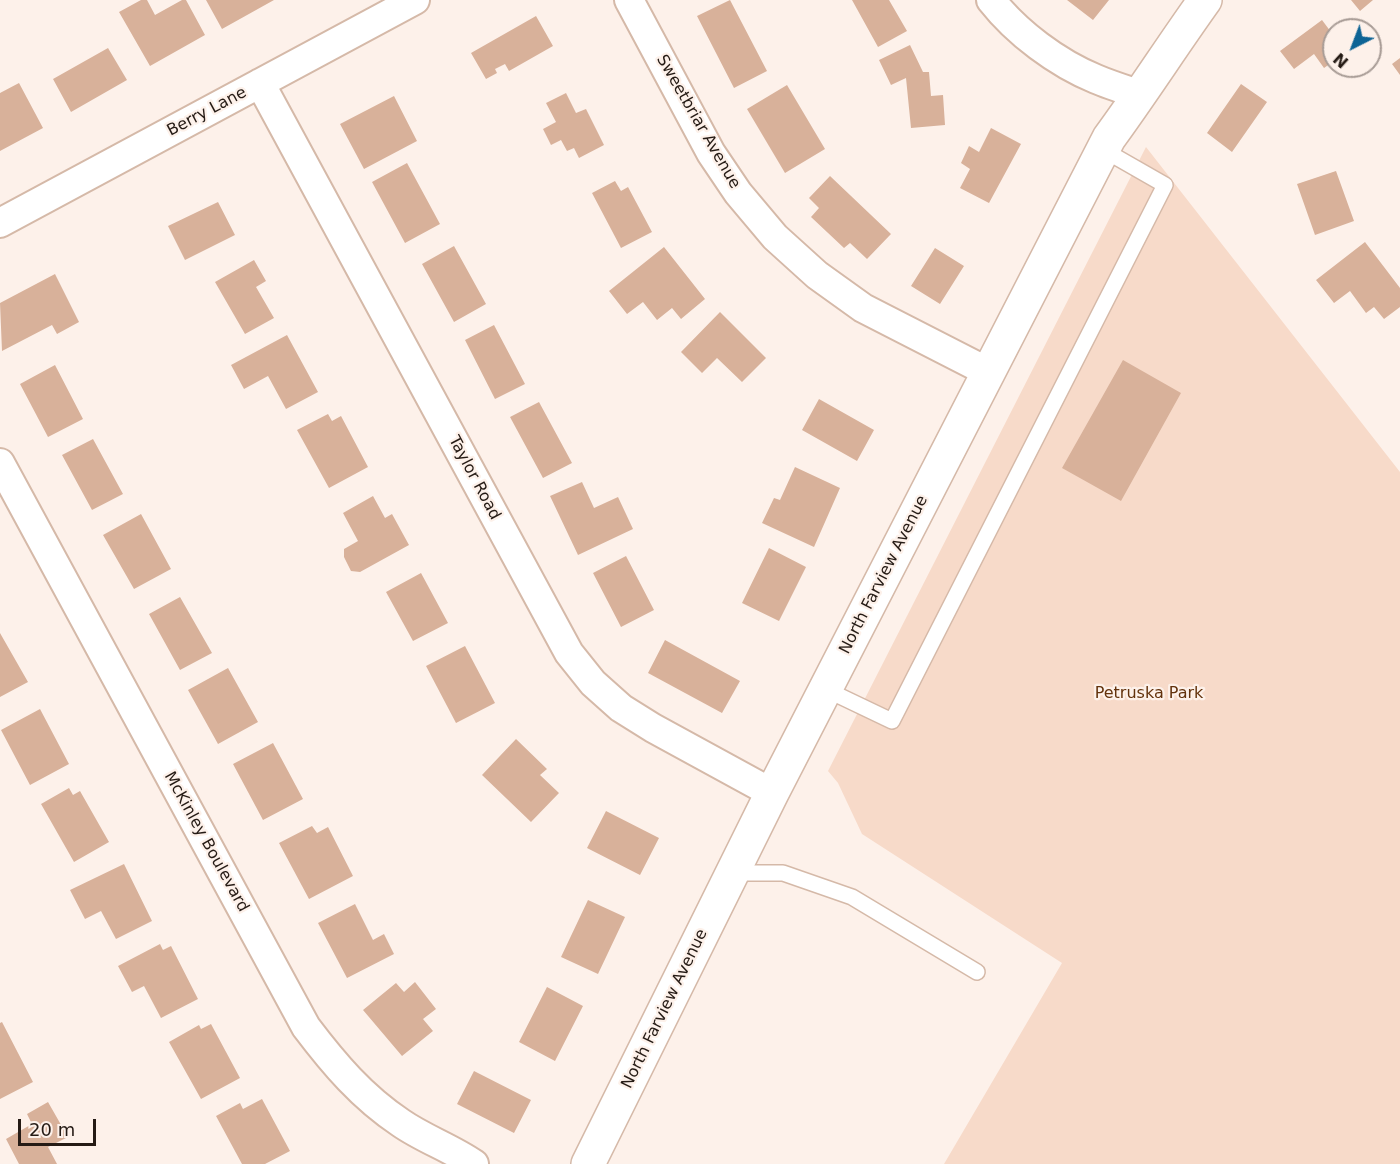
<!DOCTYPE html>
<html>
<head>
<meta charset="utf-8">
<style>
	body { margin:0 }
	#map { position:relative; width:1400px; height:1164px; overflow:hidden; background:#fdf1ea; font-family:"DejaVu Sans",sans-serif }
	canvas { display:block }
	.north { position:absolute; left:1322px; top:18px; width:60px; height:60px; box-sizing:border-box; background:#fdf1ea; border:2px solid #a79b95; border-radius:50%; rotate:222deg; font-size:16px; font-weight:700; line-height:24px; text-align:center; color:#251b15 }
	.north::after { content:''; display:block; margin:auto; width:21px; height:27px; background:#0e6495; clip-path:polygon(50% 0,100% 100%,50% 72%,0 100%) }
	.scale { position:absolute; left:18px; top:1119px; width:78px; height:27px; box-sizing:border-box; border:3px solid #251b15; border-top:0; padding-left:8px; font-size:18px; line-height:21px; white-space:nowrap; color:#251b15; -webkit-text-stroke:4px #fdf1ea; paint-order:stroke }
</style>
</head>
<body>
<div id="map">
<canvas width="1400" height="1164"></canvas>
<div class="north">N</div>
<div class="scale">20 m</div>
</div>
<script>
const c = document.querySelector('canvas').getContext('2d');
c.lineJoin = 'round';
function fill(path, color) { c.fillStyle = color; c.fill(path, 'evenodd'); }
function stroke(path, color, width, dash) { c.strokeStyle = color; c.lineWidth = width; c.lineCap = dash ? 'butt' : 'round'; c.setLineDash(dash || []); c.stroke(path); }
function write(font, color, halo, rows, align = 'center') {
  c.font = font + ' "DejaVu Sans",sans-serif'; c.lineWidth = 4.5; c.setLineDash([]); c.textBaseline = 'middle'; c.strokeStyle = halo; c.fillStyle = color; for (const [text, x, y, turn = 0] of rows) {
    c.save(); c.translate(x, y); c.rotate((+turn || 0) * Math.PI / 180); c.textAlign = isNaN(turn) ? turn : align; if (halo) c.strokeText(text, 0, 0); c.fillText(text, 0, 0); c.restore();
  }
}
fill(new Path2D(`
	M1146 147 1400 472V1164H944L1062 963 862 834 838 783 828 771Z`), '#f7dac9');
fill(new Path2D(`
	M141 0H147L155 15 182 0H186L205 35 150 66 119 12Z
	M206 0H274L222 29Z
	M730 0 767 71 734 88 697 16Z
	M852 0H889L907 31 878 47Z
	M1067 0H1109L1093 20Z
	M1351 0H1373L1360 11Z
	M536 16 553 46 509 71 505 64 495 69 497 73 486 79 471 53Z
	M1322 20 1334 36V61L1324 68 1314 54 1294 69 1280 51Z
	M910 45 923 72H929L931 96 943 95 945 125 911 128 906 78 891 85 879 60Z
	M108 48 127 80 71 112 53 79Z
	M1400 58V75L1392 64Z
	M19 83 43 128 0 151V93Z
	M1241 84 1267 102 1232 152 1207 133Z
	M787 85 825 149 785 173 747 109Z
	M566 93 576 113 586 109 604 145 579 158 574 148 567 151 561 140 551 145 543 129 556 122 546 103Z
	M394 96 417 141 364 169 340 124Z
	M991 128 1021 144 989 203 960 188 970 169 961 163 969 146 979 152Z
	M407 163 440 224 405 243 372 182Z
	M1336 171 1354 221 1315 235 1297 184Z
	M830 176 891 234 867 259 850 243 844 248 811 217 819 208 809 198Z
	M615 181 621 191 628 187 652 232 621 248 592 193Z
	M218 202 235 235 185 260 168 226Z
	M1365 242 1400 288V307L1384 319 1374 307 1366 313 1350 291 1334 303 1316 280Z
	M454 246 486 304 454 322 422 264Z
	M664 247 705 299 681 319 672 308 657 320 643 302 627 314 609 291Z
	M935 248 964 266 940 304 911 286Z
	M254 260 266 281 256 287 274 318 245 334 215 282Z
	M55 274 79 322 57 334 52 325 2 351 0 303Z
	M720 312 766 358 742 382 717 358 702 373 681 352Z
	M494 325 525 384 495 399 465 340Z
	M287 335 318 392 286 409 268 376 244 389 231 365Z
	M1123 360 1181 393 1121 501 1062 468Z
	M55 365 83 419 48 437 20 384Z
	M819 399 874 430 857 461 802 430Z
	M539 402 572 463 543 478 510 417Z
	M328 414 332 421 341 416 368 467 329 488 297 430Z
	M93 439 123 494 92 510 62 455Z
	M795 467 840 488 814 547 762 523 774 498 780 500Z
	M582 482 594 508 618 497 633 529 578 555 550 496Z
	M373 496 385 518 392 514 409 545 360 572 351 571 344 557V549L358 541 343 513Z
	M141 514 171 569 134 589 103 535Z
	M769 548 806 567 779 621 742 603Z
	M626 556 654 610 621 627 593 573Z
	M421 573 448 623 413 641 386 592Z
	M180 597 212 653 180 670 149 614Z
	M0 633 28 682 0 697Z
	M665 640 740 681 722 713 648 673Z
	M465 646 495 703 456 723 426 666Z
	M228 668 258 722 218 744 188 690Z
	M40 709 69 764 30 785 1 730Z
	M516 739 547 769 540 775 559 793 531 822 482 775Z
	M273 743 303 799 263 820 233 764Z
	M69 788 73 795 80 791 109 842 74 862 41 804Z
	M606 811 659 838 640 875 587 848Z
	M312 826 317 833 328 827 353 876 309 899 279 843Z
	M124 864 152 921 116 939 101 911 85 919 70 890Z
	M588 900 625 917 598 974 561 957Z
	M355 904 373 940 384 934 394 954 347 978 318 923Z
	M160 944 163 950 171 946 198 999 161 1018 144 986 132 992 118 966Z
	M415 982 436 1009 423 1019 433 1031 402 1056 363 1010 396 983 404 992Z
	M547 987 583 1006 555 1061 519 1042Z
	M2 1022 33 1082 0 1099V1023Z
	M211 1024 240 1078 201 1099 169 1042 199 1025 201 1029Z
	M474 1071 531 1100 514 1133 457 1104Z
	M262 1099 290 1151 265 1164H242L216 1116 240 1103 243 1109Z
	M48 1102 68 1137 48 1147 57 1164H19L6 1139 32 1124 27 1114Z`), '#d8b19a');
const service = new Path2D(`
	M825 689 892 721 1165 185 1102 149
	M733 873H783L852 897 977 972`);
const minor = new Path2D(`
	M629 0 711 153 738 193 775 237 817 275 863 308 988 372
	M991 0C1017 33 1057 63 1096 79 1110 85 1126 90 1141 95
	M260 83 569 653 593 683 621 708 653 728 772 793
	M0 223 415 0
	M0 463 306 1027C334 1064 362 1097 401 1123 424 1139 451 1148 474 1164`);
const tertiary = new Path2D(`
	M588 1164 772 793 1109 138C1142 93 1172 46 1205 0`);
stroke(service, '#d5b9a8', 18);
stroke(minor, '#d5b9a8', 32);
stroke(tertiary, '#d5b9a8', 36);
stroke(service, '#fff', 15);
stroke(minor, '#fff', 28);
stroke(tertiary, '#fff', 33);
write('16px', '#251b15', '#fdf1ea', [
	["Berry Lane",207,112,-28],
	["Sweetbriar Avenue",698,122,60],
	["Taylor Road",474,478,62],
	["North Farview Avenue",884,575,-63],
	["McKinley Boulevard",206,842,61],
	["North Farview Avenue",665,1009,-64]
]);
write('16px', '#63320c', '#fdf1ea', [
	["Petruska Park",1149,694]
]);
</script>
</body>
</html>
